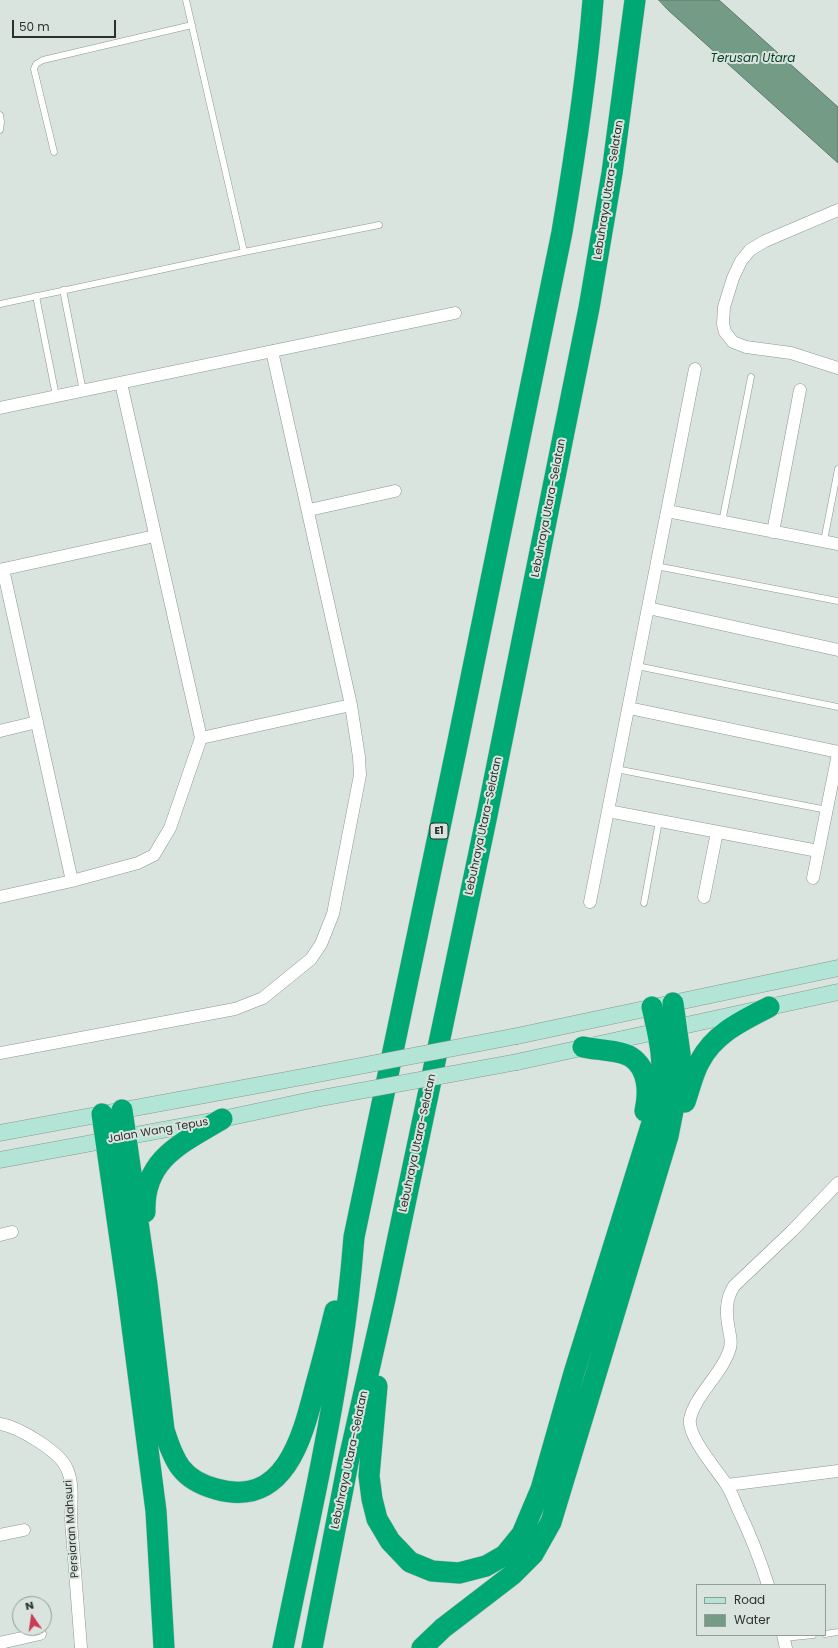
<!DOCTYPE html>
<html>
<head>
<meta charset="utf-8">
<style>
	body { margin:0 }
	#map { position:relative; width:838px; height:1648px; overflow:hidden; background:#d9e4de; font-family:Poppins,sans-serif }
	canvas { display:block }
	.legend { position:absolute; left:696px; top:1584px; width:130px; height:52px; box-sizing:border-box; background:#d9e4de; border:1px solid #949c98; margin:0; padding:5px 7px; list-style:none; font-size:12px; color:#2d312e }
	.legend li { display:flex; align-items:center; gap:8px; height:20px }
	.legend b { width:20px; border:1px solid #949c98 }
	.north { position:absolute; left:12px; top:1596px; width:40px; height:40px; box-sizing:border-box; background:#d9e4de; border:1px solid #949c98; border-radius:50%; rotate:347deg; font-size:11px; font-weight:700; line-height:16px; text-align:center; color:#2d312e }
	.north::after { content:''; display:block; margin:auto; width:14px; height:18px; background:#ca3a54; clip-path:polygon(50% 0,100% 100%,50% 72%,0 100%) }
	.scale { position:absolute; left:12px; top:20px; width:104px; height:18px; box-sizing:border-box; border:2px solid #2d312e; border-top:0; padding-left:5px; font-size:12px; line-height:14px; white-space:nowrap; color:#2d312e; -webkit-text-stroke:3px #d9e4de; paint-order:stroke }
</style>
</head>
<body>
<div id="map">
<canvas width="838" height="1648"></canvas>
<ul class="legend">
<li><b style="height:5px;background:#b2e5d5"></b>Road</li>
<li><b style="height:11px;background:#739b86"></b>Water</li>
</ul>
<div class="north">N</div>
<div class="scale">50 m</div>
</div>
<script>
const c = document.querySelector('canvas').getContext('2d');
c.lineJoin = 'round';
function fill(path, color) { c.fillStyle = color; c.fill(path, 'evenodd'); }
function stroke(path, color, width, dash) { c.strokeStyle = color; c.lineWidth = width; c.lineCap = dash ? 'butt' : 'round'; c.setLineDash(dash || []); c.stroke(path); }
function write(font, color, halo, rows, align = 'center') {
  c.font = font + ' Poppins,sans-serif'; c.lineWidth = 4; c.setLineDash([]); c.textBaseline = 'middle'; c.strokeStyle = halo; c.fillStyle = color; for (const [text, x, y, turn = 0] of rows) {
    c.save(); c.translate(x, y); c.rotate((+turn || 0) * Math.PI / 180); c.textAlign = isNaN(turn) ? turn : align; if (halo) c.strokeText(text, 0, 0); c.fillText(text, 0, 0); c.restore();
  }
}
const water = new Path2D(`
	M659 0H719L838 107V163L668 10Z`);
fill(water, '#739b86');
stroke(water, '#5e7b6c', 1);
const lane = new Path2D(`
	M186 0 244 252
	M0 115 1 122 0 130
	M54 152 34 69 36 64 43 60 192 25
	M63 290 83 391
	M36 296 56 396
	M0 304 244 252 379 225
	M722 522 751 377
	M824 541 838 469
	M656 566 838 601
	M637 666 838 707
	M616 769 827 810
	M644 903 659 821
	M825 1634 838 1632
	M784 1638 813 1635`);
const street = new Path2D(`
	M838 210 765 241 750 250 741 261 733 278 724 307 723 324 725 332 733 342 746 347 791 353 838 368
	M0 408 455 313
	M309 510 395 491
	M667 511 838 544
	M773 532 800 390
	M3 569 72 881
	M0 570 155 536
	M648 608 838 650
	M629 708 838 752
	M0 731 37 722
	M201 738 351 705
	M608 811 818 851
	M813 878 838 754
	M0 897 72 881 138 863 154 855 170 828 201 738 121 383
	M704 897 717 832
	M590 902 695 369
	M0 1053 235 1009 263 998 311 959 321 944 333 914 360 775 359 757 351 705 272 351
	M0 1235 12 1232
	M0 1424C18 1427 60 1451 67 1469 74 1484 71 1504 71 1520 74 1563 78 1605 81 1648
	M727 1485 838 1471
	M0 1535 24 1530
	M768 1585C760 1559 750 1534 738 1509 734 1500 731 1491 726 1484 717 1470 687 1436 690 1419 695 1395 723 1373 730 1348 732 1341 730 1336 729 1330 726 1314 725 1300 734 1286L792 1231 838 1183
	M783 1635 786 1648
	M0 1643 40 1634`);
const secondary = new Path2D(`
	M517 1036 838 968
	M517 1062 838 992
	M0 1133 313 1075
	M0 1160 222 1119 316 1099`);
const highway = new Path2D(`
	M583 1047C596 1050 620 1050 631 1057 649 1069 649 1093 645 1111
	M685 1102C690 1088 693 1073 700 1061 715 1033 742 1021 769 1007
	M122 1110 147 1285 164 1430C174 1462 182 1480 216 1489 286 1509 303 1435 316 1384 323 1360 329 1335 335 1311
	M102 1114 127 1288 156 1511 164 1648
	M145 1212C143 1159 182 1143 222 1119
	M377 1386 369 1476 372 1499 377 1519 390 1541 410 1562 432 1571 459 1573 486 1566 505 1555 522 1534 541 1489 574 1373 660 1097C665 1062 660 1041 652 1007
	M283 1648C303 1549 326 1451 341 1351 347 1313 351 1275 354 1237L457 746 562 232C575 155 587 78 593 0
	M312 1648 348 1463 385 1299 487 815 589 308 612 173 635 0
	M422 1648 443 1628 512 1575 533 1554 551 1522 668 1136 680 1076V1054L673 1003`);
stroke(lane, '#8c9791', 7);
stroke(street, '#8c9791', 13);
stroke(secondary, '#8c9791', 17);
stroke(highway, '#c0c1c0', 22);
stroke(lane, '#fff', 6);
stroke(street, '#fff', 12);
stroke(secondary, '#b2e5d5', 16);
stroke(highway, '#00a873', 21);
const secondaryBridge = new Path2D(`
	M313 1075 517 1036
	M316 1099 517 1062`);
stroke(secondaryBridge, '#8c9791', 17, []);
stroke(secondaryBridge, '#b2e5d5', 16);
for (const [x, y, w] of [
	[439,831,18]
]) { const box = new Path2D(); box.roundRect(x - w / 2, y - 8, w, 16, 3); c.fillStyle = '#d9e4de'; c.fill(box); stroke(box, '#2d312e', 1); }
write('bold 10px', '#2d312e', null, [
	["E1",439,831]
]);
write('11px', '#2d312e', '#d9e4de', [
	["Lebuhraya Utara–Selatan",609,190,-81],
	["Lebuhraya Utara–Selatan",549,508,-79],
	["Lebuhraya Utara–Selatan",484,826,-78],
	["Jalan Wang Tepus",158,1131,-10],
	["Lebuhraya Utara–Selatan",418,1143,-78],
	["Lebuhraya Utara–Selatan",350,1460,-78],
	["Persiaran Mahsuri",72,1529,-94]
]);
write('italic 12px', '#053e29', '#d9e4de', [
	["Terusan Utara",753,59]
]);
</script>
</body>
</html>
